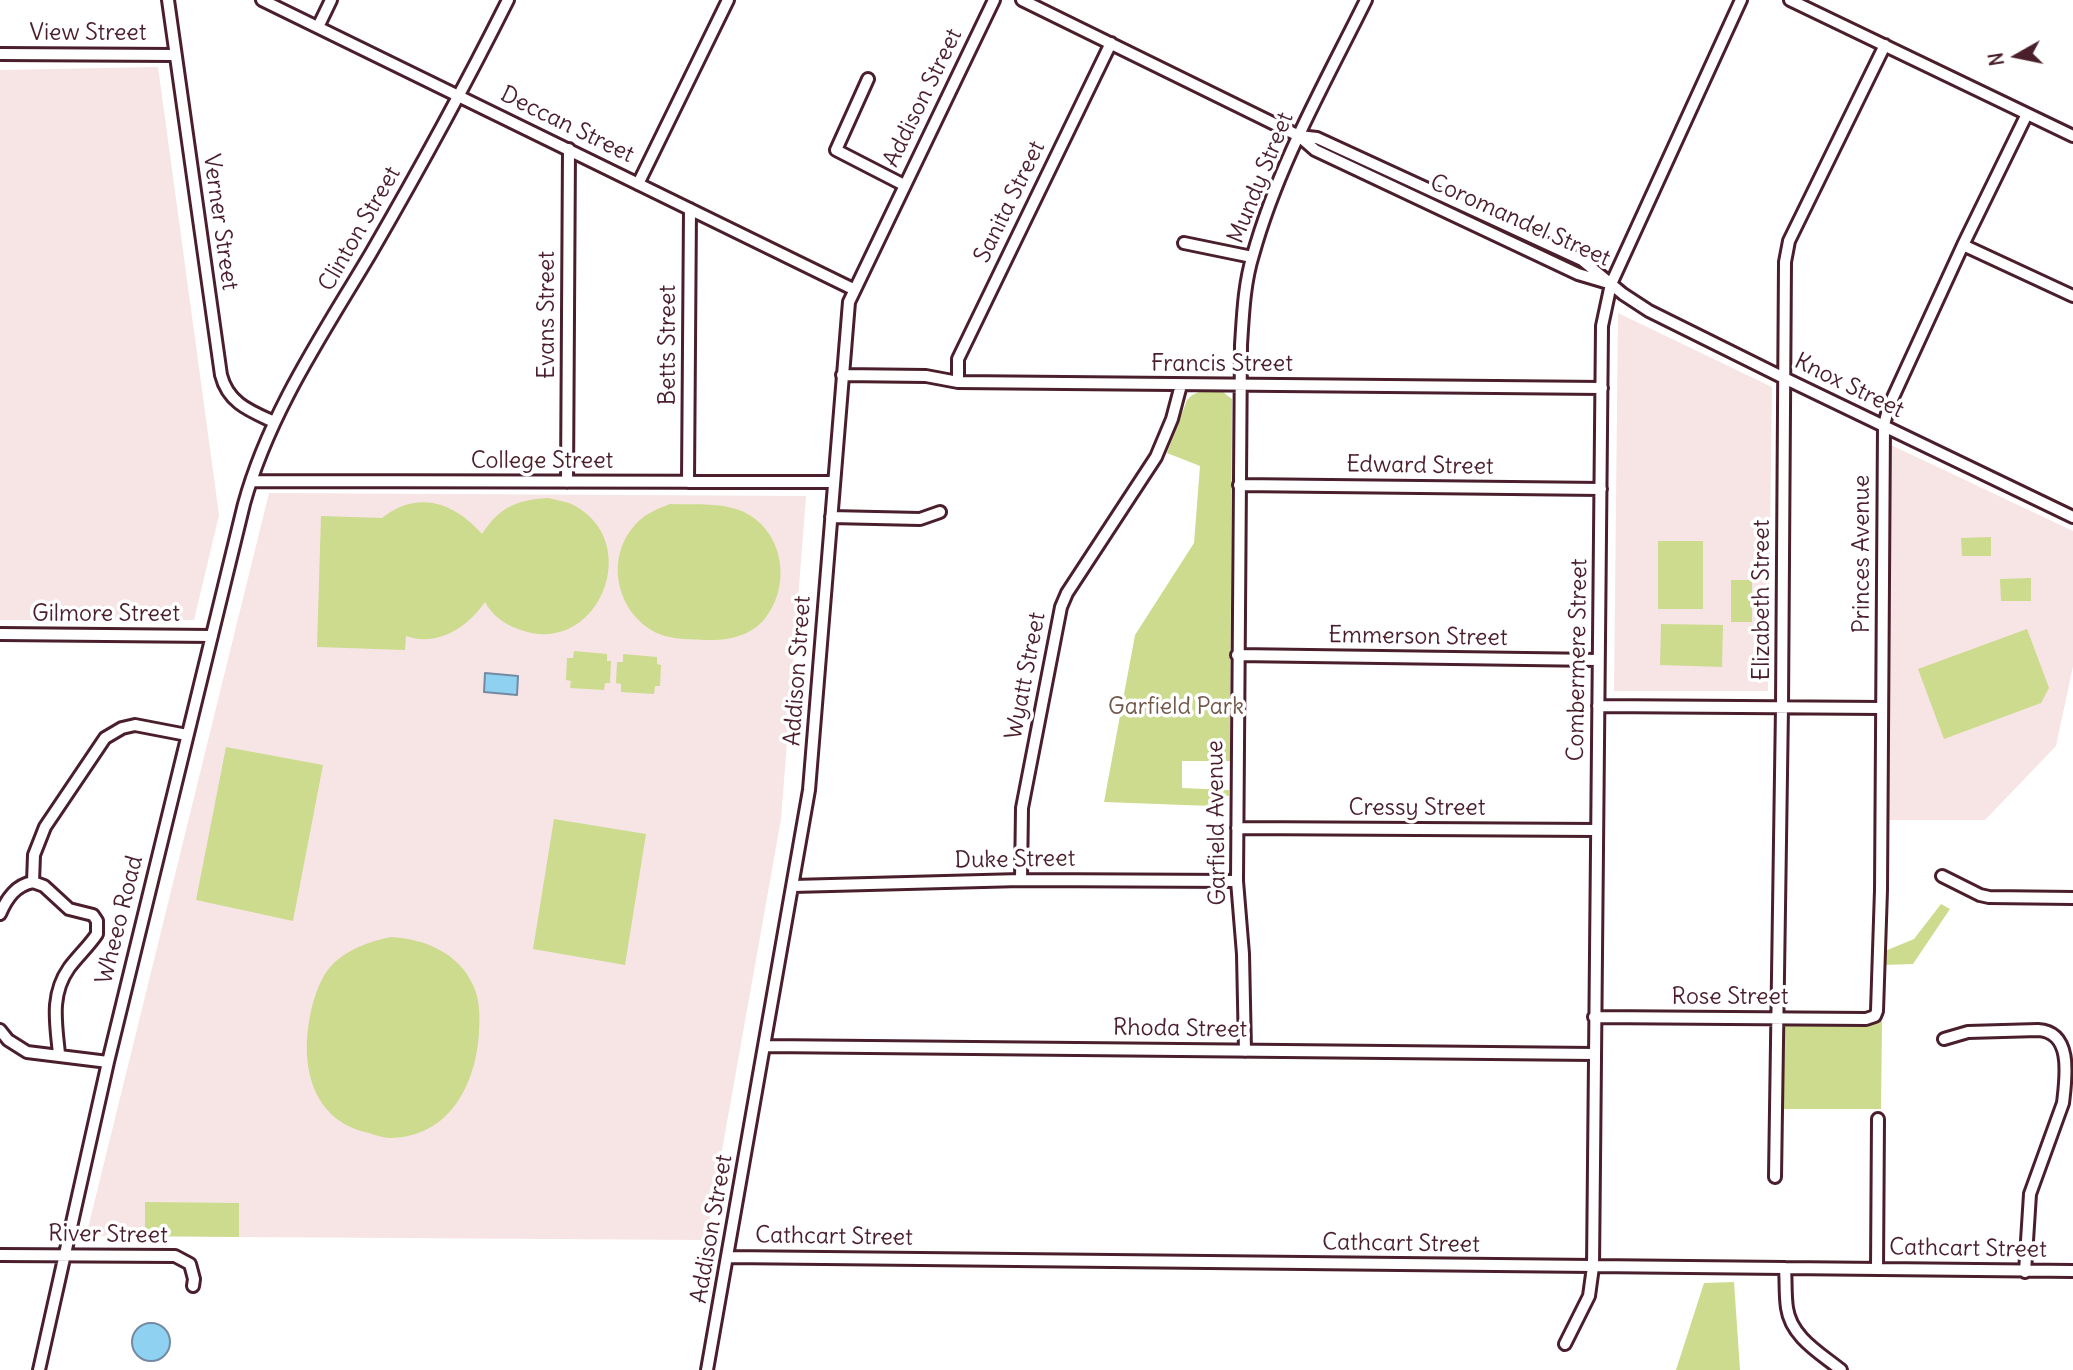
<!DOCTYPE html>
<html>
<head>
<meta charset="utf-8">
<style>
	body { margin:0 }
	#map { position:relative; width:2073px; height:1370px; overflow:hidden; background:#fff; font-family:Delius,sans-serif }
	canvas { display:block }
	.north { position:absolute; left:1982px; top:21px; width:70px; height:70px; -webkit-text-stroke:5px #fff; paint-order:stroke; rotate:261deg; font-size:19px; font-weight:700; line-height:28px; text-align:center; color:#4a1f2b }
	.north::after { content:''; display:block; margin:auto; width:24px; height:32px; background:#4a1f2b; clip-path:polygon(50% 0,100% 100%,50% 72%,0 100%) }
</style>
</head>
<body>
<div id="map">
<canvas width="2073" height="1370"></canvas>
<div class="north">N</div>
</div>
<script>
const c = document.querySelector('canvas').getContext('2d');
c.lineJoin = 'round';
function fill(path, color) { c.fillStyle = color; c.fill(path, 'evenodd'); }
function stroke(path, color, width, dash) { c.strokeStyle = color; c.lineWidth = width; c.lineCap = dash ? 'butt' : 'round'; c.setLineDash(dash || []); c.stroke(path); }
function write(font, color, halo, rows, align = 'center') {
  c.font = font + ' Delius,sans-serif'; c.lineWidth = 7; c.setLineDash([]); c.textBaseline = 'middle'; c.strokeStyle = halo; c.fillStyle = color; for (const [text, x, y, turn = 0] of rows) {
    c.save(); c.translate(x, y); c.rotate((+turn || 0) * Math.PI / 180); c.textAlign = isNaN(turn) ? turn : align; if (halo) c.strokeText(text, 0, 0); c.fillText(text, 0, 0); c.restore();
  }
}
fill(new Path2D(`
	M158 67 219 515 194 620H0V70Z
	M1618 313 1772 387 1768 691H1614Z
	M1891 445 2073 531V666L2056 746 1985 820H1888Z
	M269 493 806 496 781 819 706 1240 86 1236Z`), '#f6e5e4');
fill(new Path2D(`
	M1199 392H1223L1232 399 1230 761H1182V788L1229 790V796H1214L1211 800V806L1104 802 1135 635 1194 543 1200 466 1167 453 1187 400 1192 395Z
	M548 498C555 500 563 501 569 503 648 538 598 661 518 629 504 624 492 615 485 602 467 628 437 647 406 636L405 650 317 647 321 516 382 518C418 489 455 503 482 534 500 507 516 500 548 498Z
	M670 504C693 505 717 502 739 510 782 526 793 582 766 617 752 636 728 641 705 640 686 639 665 640 648 628 615 605 607 557 634 526 644 514 657 509 670 504Z
	M1991 537V556H1962L1961 538Z
	M1658 541H1703V609H1658Z
	M2031 578V601H2001L2000 579Z
	M1731 580H1752V622H1731Z
	M1661 624 1723 625 1722 667 1660 665Z
	M2027 629 2049 688 2041 703 1944 739 1918 669Z
	M574 651 607 654V661H611L610 683H605L604 690 570 688 571 681 566 680 567 658H573Z
	M623 654 657 657V664L661 665 660 686H655L654 694 621 692V684L616 683 617 662H623Z
	M226 747 323 765 293 921 196 900Z
	M554 819 646 834 625 965 533 949Z
	M1941 904 1950 909 1913 964 1883 965 1885 951 1914 939Z
	M391 937C424 939 458 952 473 985 480 999 480 1017 479 1032 476 1084 450 1137 390 1138 383 1138 376 1135 369 1133 312 1121 300 1066 310 1016 313 1001 318 984 327 971 342 951 367 942 391 937Z
	M1880 1021H1882L1881 1109H1781L1782 1032 1785 1026 1791 1023 1871 1024Z
	M145 1202 239 1203V1237L145 1236Z
	M1734 1282 1740 1370H1676L1704 1283Z`), '#cddb8e');
const water = new Path2D(`
	M485 673 518 676 517 695 484 692Z
	M132 1342a19 19 0 1 1 38 0a19 19 0 1 1-38 0Z`);
fill(water, '#8fd1f1');
stroke(water, '#738aa2', 2);
const minor = new Path2D(`
	M168 0 221 375C228 403 250 411 274 422
	M262 0 853 289
	M1022 0 1299 136 1315 150 1578 274 1605 282
	M1790 0 2073 136
	M318 27 331 0
	M0 54 175 55
	M868 79 836 150 904 185
	M1299 136 1317 138 1582 260 1623 294 1649 311 1784 378 2073 517
	M638 184 728 0
	M1184 243 1252 257
	M1963 245 2073 296
	M842 375 926 376 958 382 1602 388
	M958 382V359L1111 43
	M251 481 834 482
	M567 482 569 149
	M688 482 690 209
	M1239 485 1601 489
	M831 517 920 519 940 512
	M0 634 212 636
	M1237 655 1598 660
	M1598 706 1882 708
	M1237 828 1597 830
	M1942 876 1980 895 1989 897 2073 898
	M1021 880 1022 808 1061 607 1067 593 1156 457 1172 419 1181 385
	M33 882 34 855 45 827 105 738 122 728 135 725 187 735
	M33 882 44 886 69 909 93 915 97 921V934C89 946 78 956 69 968 50 995 56 1023 59 1054
	M793 886 1021 880 1237 881
	M0 914C7 898 16 885 33 882
	M1594 1017 1866 1019 1875 1016 1877 1011 1881 890 1884 425 1889 406 1963 245 2027 114
	M0 1030 8 1040 27 1052 108 1062
	M1944 1039 1968 1032 2038 1030C2073 1032 2066 1077 2063 1103L2030 1194 2025 1272
	M766 1046 1594 1054
	M1245 1051 1243 954 1237 881 1241 345C1243 315 1244 284 1253 255 1278 165 1325 83 1366 0
	M1775 1177 1782 707 1785 262 1789 241 1885 45
	M0 1255 175 1256 190 1264 194 1279 193 1286
	M728 1257 2073 1271
	M1785 1268C1786 1281 1785 1295 1787 1308 1791 1337 1820 1353 1841 1370
	M1877 1269 1878 1119
	M1565 1344 1589 1296 1593 1267 1602 326 1611 284 1741 0
	M39 1370 108 1062 244 504C269 413 323 334 371 253 419 170 465 86 508 0
	M707 1370 809 790 849 302 994 0`);
stroke(minor, '#4a1f2b', 16);
stroke(minor, '#fff', 10);
write('23px', '#4a1f2b', '#fff', [
	["View Street",88,33],
	["Addison Street",923,98,-64],
	["Deccan Street",567,125,26],
	["Mundy Street",1261,178,-68],
	["Sanita Street",1010,202,-64],
	["Coromandel Street",1520,221,24],
	["Verner Street",220,222,82],
	["Clinton Street",360,229,-60],
	["Evans Street",547,315,-90],
	["Betts Street",668,345,-90],
	["Francis Street",1222,364],
	["Knox Street",1849,386,26],
	["College Street",542,461],
	["Edward Street",1420,466,1],
	["Princes Avenue",1862,554,-90],
	["Elizabeth Street",1762,600,-90],
	["Gilmore Street",106,614],
	["Emmerson Street",1418,637,1],
	["Combermere Street",1578,660,-89],
	["Addison Street",798,671,-86],
	["Wyatt Street",1026,676,-79],
	["Cressy Street",1417,808],
	["Garfield Avenue",1217,823,-91],
	["Duke Street",1015,860,-1],
	["Wheeo Road",120,920,-76],
	["Rose Street",1730,997],
	["Rhoda Street",1180,1029,1],
	["Addison Street",712,1229,-80],
	["River Street",108,1235,1],
	["Cathcart Street",834,1237,1],
	["Cathcart Street",1401,1244,1],
	["Cathcart Street",1968,1249,1]
]);
write('23px', '#715749', '#fff', [
	["Garfield Park",1176,707]
]);
</script>
</body>
</html>
